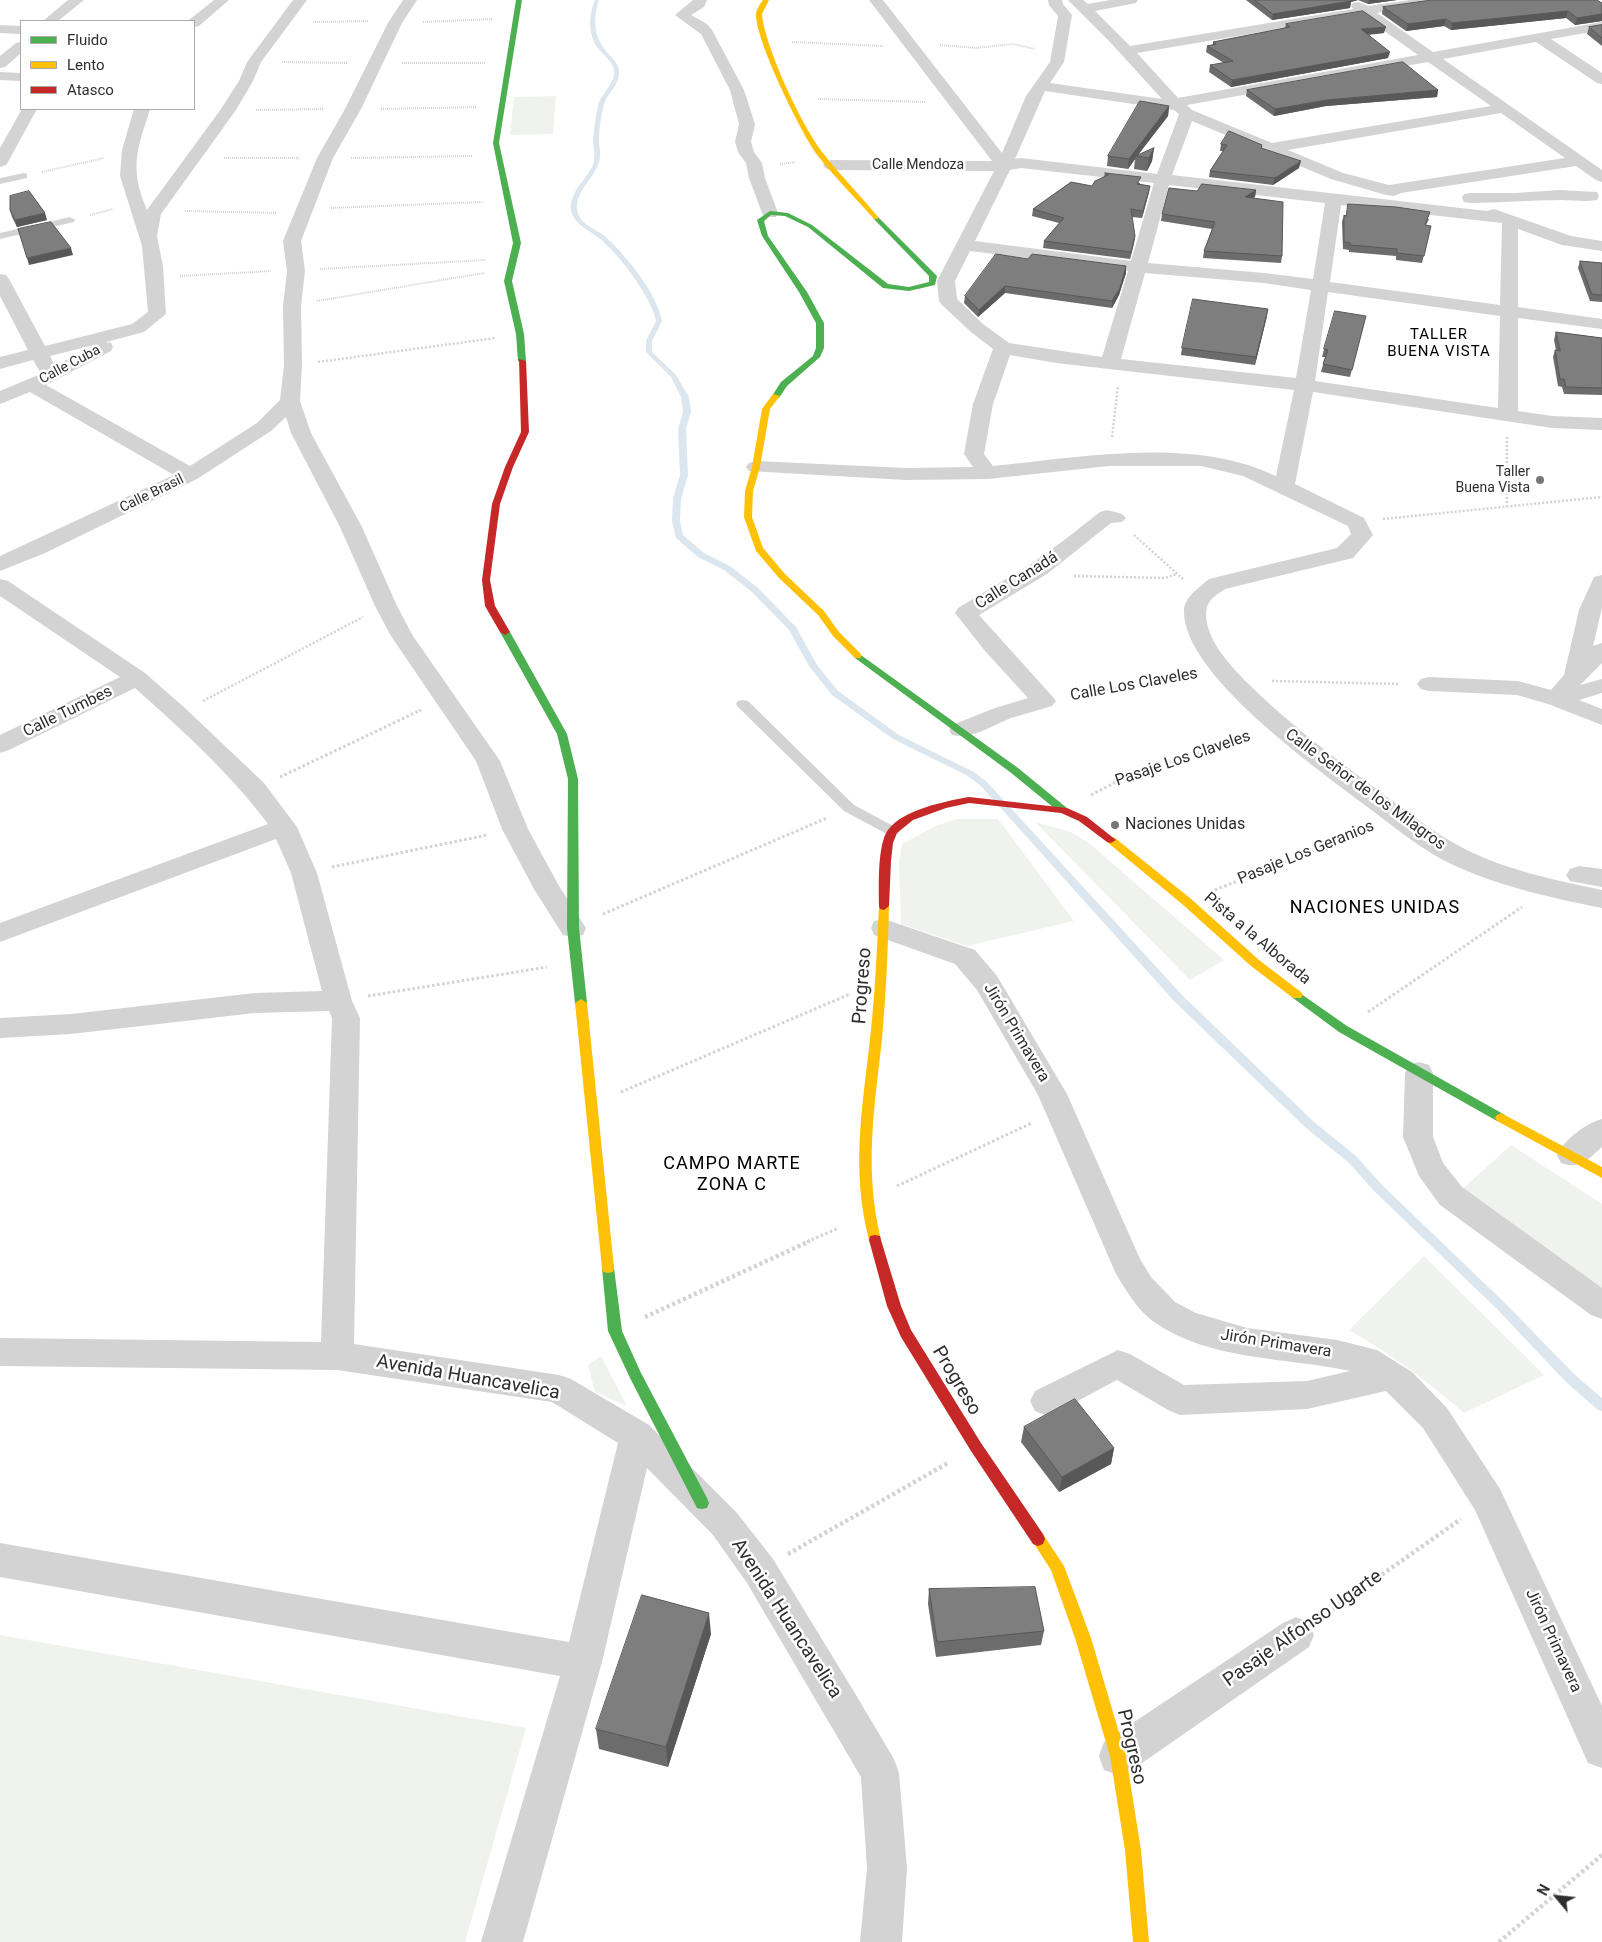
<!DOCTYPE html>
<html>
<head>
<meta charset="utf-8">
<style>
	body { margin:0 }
	#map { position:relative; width:1602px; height:1942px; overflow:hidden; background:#fff; font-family:Roboto,sans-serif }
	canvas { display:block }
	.legend { position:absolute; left:20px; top:20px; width:175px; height:90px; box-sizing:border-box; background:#fff; border:1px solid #ababab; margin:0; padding:6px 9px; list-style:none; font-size:15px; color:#2e2e2e }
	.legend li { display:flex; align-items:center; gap:10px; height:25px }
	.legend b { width:25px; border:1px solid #ababab }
	.north { position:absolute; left:1532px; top:1872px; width:50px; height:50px; -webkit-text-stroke:4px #fff; paint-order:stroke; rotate:298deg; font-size:14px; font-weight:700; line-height:20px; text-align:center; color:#2e2e2e }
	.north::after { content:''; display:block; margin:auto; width:18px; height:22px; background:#2e2e2e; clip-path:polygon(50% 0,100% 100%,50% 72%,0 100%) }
</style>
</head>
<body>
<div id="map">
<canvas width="1602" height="1942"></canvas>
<ul class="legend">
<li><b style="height:6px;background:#4caf50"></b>Fluido</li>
<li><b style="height:6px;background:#ffc107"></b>Lento</li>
<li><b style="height:6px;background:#c62828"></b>Atasco</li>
</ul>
<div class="north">N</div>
</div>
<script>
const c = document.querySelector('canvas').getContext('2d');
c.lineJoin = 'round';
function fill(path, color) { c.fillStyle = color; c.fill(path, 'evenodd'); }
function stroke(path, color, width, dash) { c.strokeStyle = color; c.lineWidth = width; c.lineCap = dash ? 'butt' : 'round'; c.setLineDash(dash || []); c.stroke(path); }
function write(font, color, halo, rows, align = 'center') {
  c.font = font + ' Roboto,sans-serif'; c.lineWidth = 5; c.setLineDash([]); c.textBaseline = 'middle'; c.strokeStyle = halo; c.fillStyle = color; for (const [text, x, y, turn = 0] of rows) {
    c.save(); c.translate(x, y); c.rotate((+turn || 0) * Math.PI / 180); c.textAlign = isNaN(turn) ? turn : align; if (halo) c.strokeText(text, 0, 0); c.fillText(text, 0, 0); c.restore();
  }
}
fill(new Path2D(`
	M556 96 553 134 510 135 514 97Z
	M958 819H998L1074 921 967 946 901 924 899 863 902 844 938 825Z
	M1035 822 1071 832 1090 844 1224 960 1190 980Z
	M1511 1145 1602 1204V1290L1458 1193Z
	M1424 1256 1544 1375 1464 1413C1427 1381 1391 1354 1349 1330Z
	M601 1356 627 1406 595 1392 588 1365Z
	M0 1635 526 1728 465 1942H0Z`), '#f0f3ed');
fill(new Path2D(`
	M595 0H599C594 14 593 30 601 44 607 56 624 63 618 79 615 89 606 95 604 105 601 116 599 128 599 139 599 148 602 156 598 165 592 181 570 196 579 216 584 226 598 230 606 237 627 257 657 293 662 321L652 341V352L676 375 689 397 691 412 686 429 688 475 681 499 680 521 683 535 704 553 730 566 758 588 796 627 817 665 838 691 899 735 974 772 987 782 1182 995 1314 1122 1356 1156 1383 1186 1505 1303 1575 1375 1602 1398V1411L1598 1410 1567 1383 1497 1309 1375 1192 1348 1162 1306 1128 1174 1001 981 786 968 776 893 739 832 695 809 666 789 630 752 592 724 570 698 557 676 538 672 521 673 499 680 475 678 429 683 412 681 397 671 377 646 352V341L656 321C651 296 619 254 599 238 590 231 578 226 573 216 564 196 586 181 593 165 596 156 593 148 593 139 594 128 596 116 598 105 601 95 609 89 613 79 619 63 602 56 595 44 588 30 589 14 595 0Z`), '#dbe6ef');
stroke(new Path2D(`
	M313 22 369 21
	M423 22 492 19
	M792 42 883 46
	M940 45 976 48 1013 44 1035 49
	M282 62 348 63
	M402 63H486
	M818 99 926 102
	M381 109 477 107
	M256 110 324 109
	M224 158H300
	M351 158 473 156
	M780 164 796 162
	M42 172 104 158
	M331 208 482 202
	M185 211 277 213
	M90 215 113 209
	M320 269 486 260
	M180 276 271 271
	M317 301 484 273`), '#d3d3d3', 2, [1, 1]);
stroke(new Path2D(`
	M318 362 495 338
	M1112 437 1118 386
	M1507 437V507
	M1383 519 1602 497
	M1134 535 1183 579
	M1074 576 1165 578 1177 574
	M1272 681 1400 684
	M1071 697 1193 674
	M203 701 363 617
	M419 711 421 710`), '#d3d3d3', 2.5, [2, 2]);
stroke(new Path2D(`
	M280 777 421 710
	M1091 795 1122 779 1249 736
	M332 867 487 835
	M1215 890 1367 829
	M603 914 827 818
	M368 996 547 967
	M1368 1012 1522 907
	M621 1092 850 994
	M897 1186 1032 1123
	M807 1242 839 1228`), '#d3d3d3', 3, [2.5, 2.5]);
stroke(new Path2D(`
	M645 1317 810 1241
	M788 1554 948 1463
	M1323 1616 1461 1519
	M1499 1942 1602 1855`), '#d3d3d3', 4.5, [3, 3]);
fill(new Path2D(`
	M24 173 27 174V178L0 184V178Z
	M70 217 75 220 74 222 0 239V233Z
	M743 700 748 701 854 805 897 828 900 831 897 834H887L844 811 738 707 736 704 738 701Z`), '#d3d3d3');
fill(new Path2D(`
	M68 0H84L58 21H43Z
	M214 0H229L199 26 194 27V21L189 20Z
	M293 0H307L261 62 253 81 236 110 161 214 157 236 163 266 166 314 144 332 106 342 111 343 113 347 111 351 46 385 190 466 257 423 280 400 284 365 283 306 287 271 283 241 317 158 345 109 388 23 403 0H417L402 23 361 109 333 158 301 241 305 271 301 306 302 365 300 401 311 433 362 527 397 606 413 636 500 761 528 829 559 886 586 928 583 935 573 937 563 935 534 889 502 829 476 761 391 636 375 606 340 527 291 433 286 417 271 431 197 479 45 553 0 571V556L174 475 30 392 0 404V391L43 373 40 372 33 360 0 369V357L28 350 0 296V274L6 275 9 279 45 346 132 324 148 312 142 246 120 176 122 150 134 109H150C137 150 129 168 147 210L221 109 239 81 247 62ZM94 345 55 366 50 356Z
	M693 0H707L704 7 691 15 707 24 712 30 744 90 755 124 751 142 754 152 762 163 765 178 778 213 776 217H764L762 213 749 178 746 163 738 152 735 142 739 124 730 90 701 34 675 15Z
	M869 0H883L1002 153 1026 96 1050 62 1058 16 1049 5 1048 0H1062L1063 4 1072 15 1064 62 1050 83 1162 99 1110 42 1068 0H1083L1088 4 1110 0H1138L1136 3 1095 11 1130 46 1353 9 1351 6 1353 3 1358 2 1368 6 1410 0H1444L1437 4 1377 13 1433 52 1602 22V30L1551 39 1602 73V84L1597 83 1536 42 1443 59 1602 170V182L1596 180 1576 166 1401 193 1394 196 1386 195 1331 179 1192 121 1172 175 1487 211 1494 209 1571 236 1602 241V251L1562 245 1518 229V307L1602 319V329L1518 318V411L1552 416 1602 418V430L1552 428 1313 392 1295 484 1364 518 1373 535 1353 558 1225 589C1218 594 1209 599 1207 607 1203 623 1213 641 1221 653 1232 668 1246 682 1260 695 1297 730 1339 761 1380 792 1407 811 1432 832 1461 847 1505 870 1554 880 1602 890V908C1548 897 1492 885 1443 860 1414 844 1389 823 1362 803 1315 767 1183 674 1184 611 1184 597 1200 587 1209 579L1337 548 1351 534 1348 526 1243 476 1201 466H1109L988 479 906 480 749 471 746 467 749 463 756 461 906 468 973 467 964 454 973 404 993 349 971 332 942 305 939 301 937 281 994 171 831 170 825 168 823 165 825 162 831 160 992 161ZM1362 15 1418 55 1178 98 1137 53ZM1428 62 1491 106 1272 143 1192 110 1187 105ZM1045 91 1174 110 1179 114 1157 174 1021 158 1015 159ZM1501 113 1565 158 1389 185 1343 173 1288 150ZM1021 168 1154 183 1131 261 975 241 1010 170ZM1169 185 1325 203 1313 279 1264 273 1148 263ZM1341 205 1502 223 1500 305 1330 282ZM970 251 1128 271 1102 357 1009 343 983 324 957 299 955 281ZM1145 273 1264 283 1311 290 1296 378 1121 359ZM1328 292 1500 316 1498 408 1315 381ZM1010 355 1056 363 1294 390 1276 476C1193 436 1082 457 993 466L984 454 993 404Z
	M0 25 21 26V34L0 33Z
	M21 42V53L5 67 0 68V56L16 43Z
	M0 72 21 73V81L0 80Z
	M22 109H37L8 162 6 165 0 167V148Z
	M1560 190 1597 192 1599 196 1597 200C1585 202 1573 200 1561 200 1531 200 1500 203 1470 203L1464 202 1462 198 1464 194 1470 193H1516Z
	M1107 510 1122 514 1126 518 1122 522 1111 523 1047 574 979 615 1052 696 1056 701 1052 706C1039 710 1025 714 1011 718 993 725 972 740 952 735L949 730 952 725 995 708 1028 698 985 651 955 613 958 608 1031 564 1063 541 1100 512Z
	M1602 575V608L1593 646 1602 643V663L1580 685 1602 679V693L1579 700 1602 709V725L1548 704 1517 695 1429 691 1421 689 1417 684 1421 679 1429 677 1518 681 1551 690 1564 675 1579 610 1594 577Z
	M0 579 8 581 145 673 186 709 264 783 297 827 317 873 352 1001 360 1018 354 1344 559 1375 571 1379 649 1425 737 1513 773 1559 853 1690 894 1759 899 1773 907 1868 902 1942H860L867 1868 861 1777 747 1583 713 1535 647 1468 602 1662 523 1942H481L560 1676 0 1577V1543L569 1642 618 1443 552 1402 337 1370 0 1366V1338L321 1342 332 1018 329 1011 255 1013 71 1034 0 1038V1018L71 1014 255 993 322 991 291 873 276 839 0 942V923L268 824C230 773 182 730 135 688L9 750 0 753V735L120 677 0 596Z
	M1579 866 1602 869V887L1570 881 1566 875 1570 869Z
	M884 919 975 950 997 976 1067 1094 1140 1259 1151 1277 1175 1302 1196 1313 1247 1328 1337 1340 1377 1350 1412 1372 1447 1408 1500 1489 1602 1706V1768L1588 1763 1475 1510 1423 1428 1386 1391 1307 1409 1180 1415 1168 1410 1117 1380 1059 1411 1047 1416 1035 1411 1030 1401 1035 1391 1118 1350 1130 1354 1184 1385 1307 1381 1350 1371C1285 1357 1210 1361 1154 1322 1138 1311 1126 1290 1116 1274L1038 1095 977 990 955 964 874 935 871 928 874 921Z
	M1419 1062 1429 1065 1433 1073V1137L1443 1163 1462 1187 1602 1288V1319L1591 1315 1440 1205 1419 1176 1403 1137 1405 1073 1409 1065Z
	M1602 1119V1147C1588 1159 1581 1170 1561 1163L1557 1155C1565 1139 1585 1124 1602 1119Z
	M1296 1617 1309 1623 1314 1635 1309 1647 1132 1770 1118 1775 1104 1770 1099 1756 1104 1742 1283 1623Z`), '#d3d3d3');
fill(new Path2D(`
	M516 0H522L499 143 521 243 512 281 524 334 526 361 522 363 518 361 516 334 504 281 513 243 493 143Z
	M770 211 788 213 812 225 888 284 909 287 929 282V276L873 218 878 217 937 276 935 285 909 291 883 288 808 227 785 216 771 215 764 221 768 236 807 292 824 323V348L820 357 787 386 779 398H776L772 396 781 382 813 356 816 348V323L799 292 762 236 757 220Z
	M505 629 510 632 567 734 578 779 579 928 587 1003 581 1007 575 1003 567 928 568 779 557 734 500 632Z
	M858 653 1018 768 1067 808 1068 810 1067 812H1059L1010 772 855 658 853 656Z
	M1297 991 1347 1026 1505 1115 1507 1118 1505 1121H1497L1339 1032 1293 998 1291 995Z
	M608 1263 613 1264 614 1268 622 1331 641 1373 707 1498 709 1503 707 1508 702 1509 697 1508 631 1380 608 1331 602 1268 603 1264Z`), '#4caf50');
fill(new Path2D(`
	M763 0H769L762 14C765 48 802 126 823 153 840 175 860 195 878 217V219H874C856 198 835 178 818 156 802 135 754 38 756 13 757 8 760 4 763 0Z
	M773 394 780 396 770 409 760 467 753 491 752 517 763 548 785 574 824 611 839 632 861 654V658H855L833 636 818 615 779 578 756 551 744 517 745 491 752 467 762 409Z
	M1111 837 1115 838 1190 898 1259 960 1301 992 1303 995 1301 998H1293L1251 966 1182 904 1107 842 1106 840 1107 838Z
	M884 902 889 906C888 950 886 995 882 1039 874 1111 864 1169 881 1240L880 1244 875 1245 870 1244 869 1240C851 1169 862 1111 870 1039 875 995 877 950 879 906Z
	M581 999 587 1003 614 1268 613 1272 608 1273 603 1272 602 1268 575 1003Z
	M1501 1113 1602 1167V1178L1497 1121 1495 1118 1497 1115Z
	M1038 1532 1043 1534 1064 1566 1091 1638 1126 1756 1141 1850 1149 1942H1133L1125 1850 1110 1756 1075 1638 1051 1570 1031 1539 1033 1534Z`), '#ffc107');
fill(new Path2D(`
	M519 359 526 361 529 432 513 467 500 504 490 580 495 606 510 632 505 635 500 632 485 606 482 580 492 504 505 467 521 432Z
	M969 797 1067 808 1087 817 1116 840 1111 843 1107 842 1079 821 1061 813 969 803 946 808 913 820 897 833 893 843 891 861 889 906 884 910 880 909 879 906C879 887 877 845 888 830 902 810 946 801 969 797Z
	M875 1235 880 1236 881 1240 901 1306 911 1330 981 1443 1043 1534 1045 1539 1043 1544 1038 1546 1033 1544 971 1451 901 1337 887 1306 869 1240 870 1236Z`), '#c62828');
fill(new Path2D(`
	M1246 0H1397L1368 4 1358 0 1351 2 1350 8 1272 20Z
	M1602 3V21L1575 25 1566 18 1451 30 1444 26 1406 31 1382 14 1383 7Z
	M1286 24 1384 33 1368 35 1388 58 1231 87 1209 72 1210 65 1224 63 1206 52 1207 46 1213 45V42L1285 28Z
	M1602 25V46L1587 34 1589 27Z
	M1247 90H1438L1437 97 1326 106 1274 116 1246 96Z
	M1169 106 1168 116 1138 155 1154 148 1152 161 1147 171 1134 169 1135 159 1128 169 1107 166 1108 156Z
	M1221 144 1262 145V148L1299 168 1273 185 1209 177 1210 171 1223 151H1220Z
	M1105 173 1140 183V184L1150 186 1149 192 1142 218 1132 217 1135 236 1134 243 1130 259 1043 248 1044 241 1059 223 1032 216 1033 209 1092 186 1104 177Z
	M1256 190 1255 197 1253 198 1282 256 1281 263 1203 258 1204 251 1212 229 1161 221 1162 214 1197 191Z
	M10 210 47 220 17 227 12 217Z
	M1344 215 1429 219 1426 225 1431 226 1422 263 1396 260V256L1349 252V250L1343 249 1342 222Z
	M1028 259 1126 266V273L1119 295 1112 308 1005 293 978 317 964 303 965 296Z
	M1580 261 1602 263V302L1590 301 1578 268Z
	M1267 316 1255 365 1181 355 1182 348Z
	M1364 323 1350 377 1321 372 1325 357H1322L1324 349Z
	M1556 332 1602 338V395L1564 394 1562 387 1558 386 1553 357 1555 350H1556L1554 340Z
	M1024 1427 1114 1448 1111 1464 1059 1492 1021 1442Z
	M929 1589 1044 1631 1041 1645 936 1657 928 1604Z
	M711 1634 668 1767 599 1749 596 1729Z`), '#6c6c6c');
fill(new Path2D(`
	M1351 0H1358L1351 2 1350 8 1272 20 1273 14Z
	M1369 0H1397L1368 4Z
	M1568 11 1566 18 1451 30 1452 23Z
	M1602 14V21L1575 25 1577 18Z
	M1446 19 1444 26 1406 31 1408 24Z
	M1386 27 1384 33 1360 35 1361 29Z
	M1390 52 1388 58 1231 87 1232 80Z
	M1438 90 1437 97 1326 106 1274 116 1275 109 1327 100Z
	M1169 106 1168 116 1137 156H1136L1135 159 1128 169 1129 159Z
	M1154 148 1152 161 1147 171 1149 158Z
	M1301 161 1299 168 1273 185 1275 178Z
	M1150 186 1149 192 1142 218 1143 211Z
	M1256 190 1255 197 1244 204 1245 197Z
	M45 213 47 220 17 227 15 220Z
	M1135 236 1134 243 1130 259 1131 252Z
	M71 248 73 255 29 265 27 258Z
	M1126 266V273L1119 295 1112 308V301Z
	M1005 286V293L978 317 979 310Z
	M1268 309 1267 316 1255 365 1256 357Z
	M1114 1448 1111 1464 1059 1492 1062 1477Z
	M709 1613 711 1634 668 1767 666 1747Z`), '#585858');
const building = new Path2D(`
	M1255 0H1351V1L1273 14Z
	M1432 0H1597L1602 3V14L1577 18 1568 11 1452 23 1446 19 1408 24 1383 7Z
	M1363 11 1386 27 1361 29 1390 52 1232 80 1210 65 1233 61 1207 46 1216 44 1213 42 1290 27 1286 24Z
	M1602 25V38L1589 27Z
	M1403 62 1438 90 1327 100 1275 109 1247 90Z
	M1140 101 1169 106 1129 159 1108 156Z
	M1229 131 1262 145 1261 148 1301 161 1275 178 1210 171 1227 145 1221 144Z
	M1154 148 1149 158 1136 156Z
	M1105 173 1141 177 1137 184 1150 186 1143 211 1131 209 1135 236 1131 252 1044 241 1064 218 1033 209 1071 182 1092 186 1095 181 1108 175Z
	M1202 184 1256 190 1245 197 1283 202 1282 256 1204 251 1215 222 1162 214 1169 188 1197 191Z
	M29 191 45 213 15 220 10 210V196Z
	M1348 204 1396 207 1430 212 1425 225 1431 226 1424 256 1397 253V249L1350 245V243L1344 242V215L1346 216Z
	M51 222 71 248 27 258 18 229Z
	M996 254 1028 259 1032 254 1126 266 1120 288 1112 301 1005 286 979 310 965 296Z
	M1580 261 1602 263V295L1592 294Z
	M1193 299 1268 309 1256 357 1182 348Z
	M1335 311 1366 316 1352 370 1323 364 1328 350 1324 349Z
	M1556 332 1602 338V388L1566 387 1564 379H1560L1555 350 1560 351Z
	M1075 1399 1114 1448 1062 1477 1024 1427Z
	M1035 1587 1044 1631 937 1642 929 1589Z
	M642 1595 709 1613 666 1747 596 1729Z`);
fill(building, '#7e7e7e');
stroke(building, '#585858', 1);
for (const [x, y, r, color] of [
	[1540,480,5,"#777"],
	[1115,825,5,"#777"]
]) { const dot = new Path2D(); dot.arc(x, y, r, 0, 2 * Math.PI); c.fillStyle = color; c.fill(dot); stroke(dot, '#fff', 2); }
write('14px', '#2e2e2e', '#fff', [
	["Calle Mendoza",918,165],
	["Calle Cuba",70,365,-28],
	["Calle Brasil",152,494,-26]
]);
write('14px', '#2e2e2e', '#fff', [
	["Taller",1530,472],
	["Buena Vista",1530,488]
], 'right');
c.letterSpacing = '1px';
write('15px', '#000', '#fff', [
	["TALLER",1439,335],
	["BUENA VISTA",1439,352]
]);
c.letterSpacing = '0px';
write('16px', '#2e2e2e', '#fff', [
	["Calle Canadá",1017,581,-32],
	["Calle Los Claveles",1134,685,-10],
	["Calle Tumbes",68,712,-26],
	["Pasaje Los Claveles",1183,759,-19],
	["Calle Señor de los Milagros",1365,790,36],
	["Pasaje Los Geranios",1306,853,-22],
	["Pista a la Alborada",1257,939,40],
	["Jirón Primavera",1016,1033,59],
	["Jirón Primavera",1276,1344,9],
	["Jirón Primavera",1553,1641,65]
]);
write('16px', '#2e2e2e', '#fff', [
	["Naciones Unidas",1125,825]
], 'left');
c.letterSpacing = '1px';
write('18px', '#000', '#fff', [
	["NACIONES UNIDAS",1375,908],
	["CAMPO MARTE",732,1164],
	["ZONA C",732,1185]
]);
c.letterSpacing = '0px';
write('19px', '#2e2e2e', '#fff', [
	["Progreso",863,986,-86],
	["Avenida Huancavelica",468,1378,10],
	["Progreso",956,1381,59],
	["Avenida Huancavelica",786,1619,57],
	["Pasaje Alfonso Ugarte",1303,1629,-35],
	["Progreso",1131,1747,77]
]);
</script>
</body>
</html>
